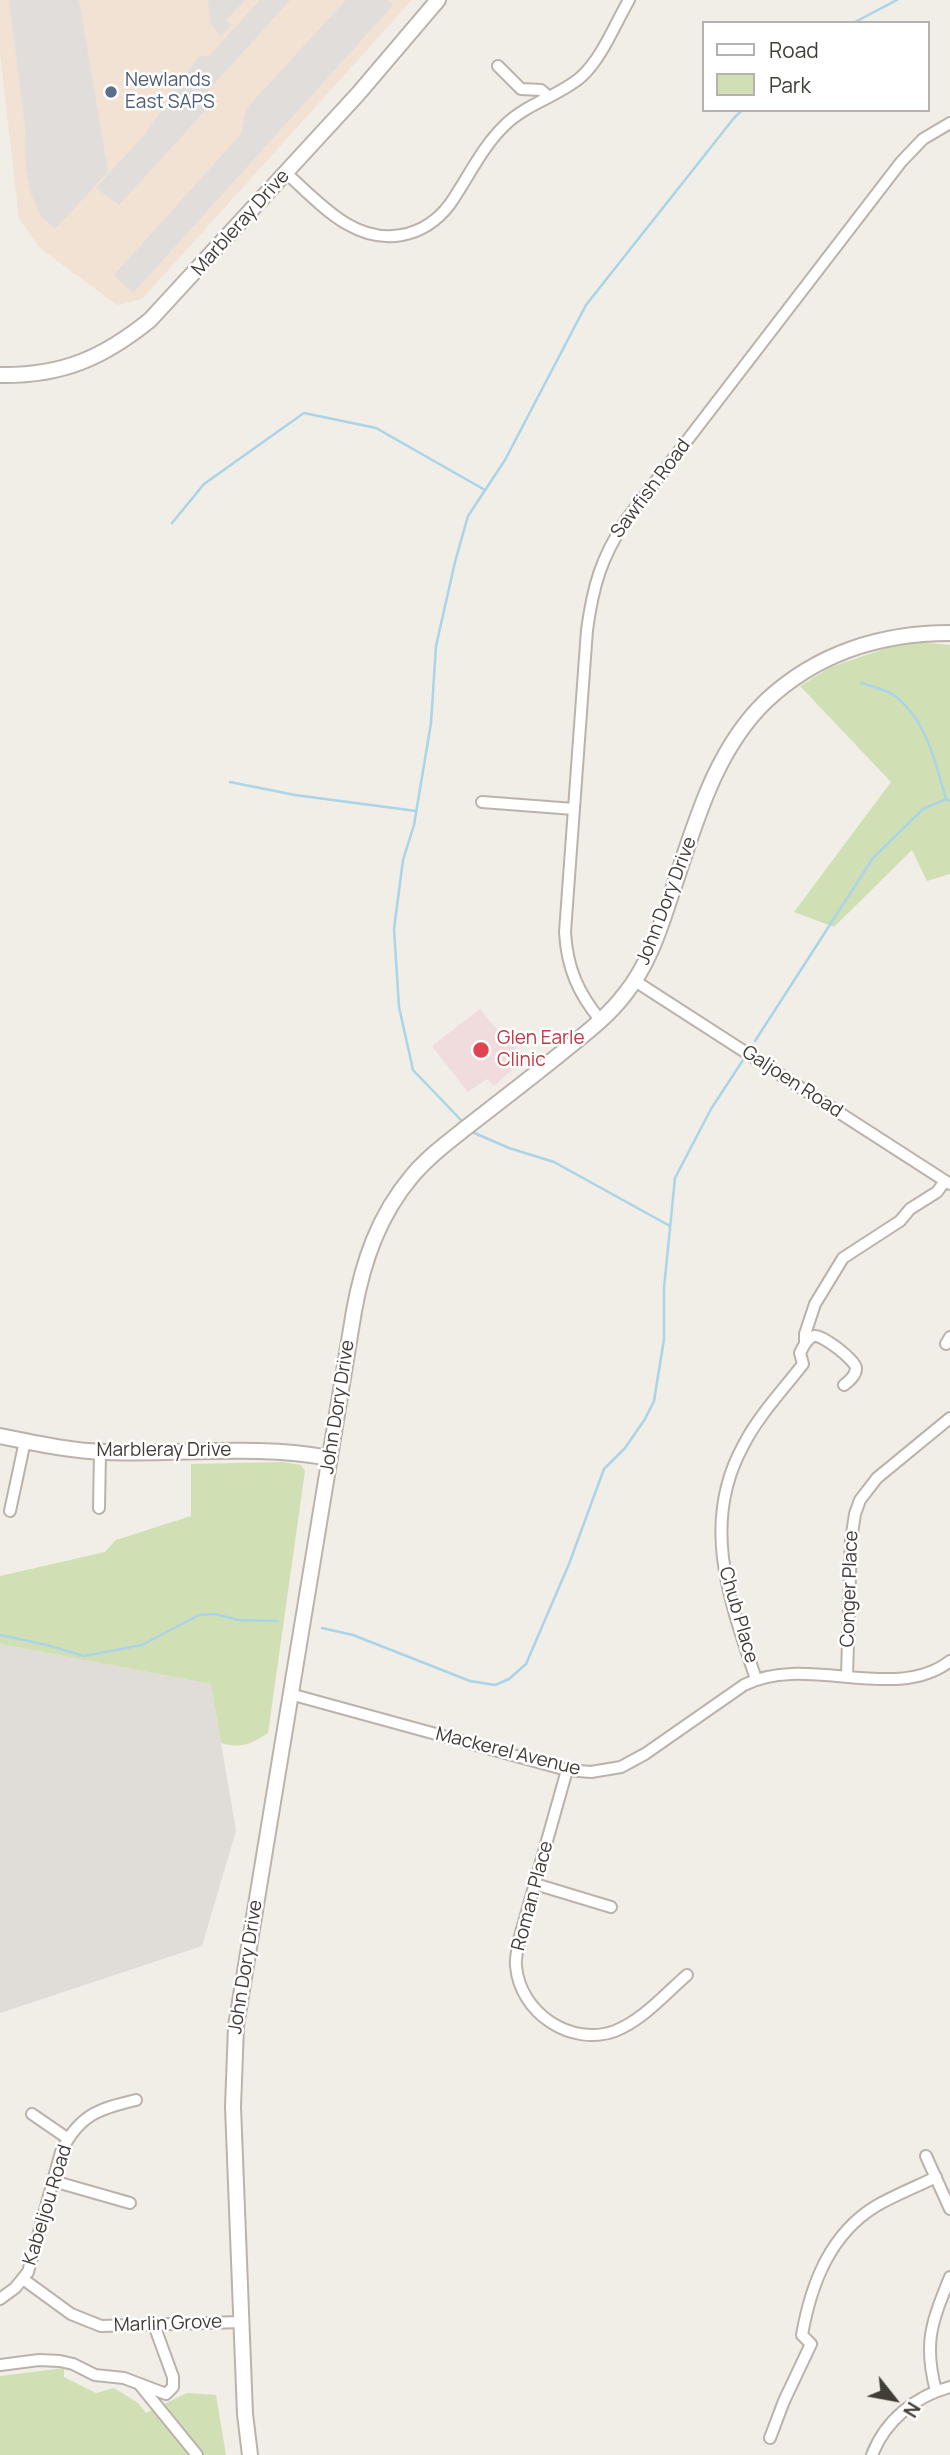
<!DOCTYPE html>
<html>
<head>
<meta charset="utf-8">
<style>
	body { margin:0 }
	#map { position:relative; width:950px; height:2455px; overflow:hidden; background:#f1ede7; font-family:Manrope,sans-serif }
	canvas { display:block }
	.legend { position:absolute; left:702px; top:21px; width:228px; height:91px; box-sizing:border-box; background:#fff; border:2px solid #b4b1af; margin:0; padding:9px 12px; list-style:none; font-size:21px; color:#433d37 }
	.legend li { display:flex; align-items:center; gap:14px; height:35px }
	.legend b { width:35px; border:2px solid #b4b1af }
	.north { position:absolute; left:859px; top:2364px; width:70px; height:70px; -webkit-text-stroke:5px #fff; paint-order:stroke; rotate:121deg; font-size:19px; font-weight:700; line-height:28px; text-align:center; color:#433d37 }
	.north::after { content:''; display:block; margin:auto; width:24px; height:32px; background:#433d37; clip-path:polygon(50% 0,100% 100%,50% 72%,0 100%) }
</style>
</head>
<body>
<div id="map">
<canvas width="950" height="2455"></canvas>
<ul class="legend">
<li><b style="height:9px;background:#fff"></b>Road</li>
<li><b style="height:19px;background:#d1e0b4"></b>Park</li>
</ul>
<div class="north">N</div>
</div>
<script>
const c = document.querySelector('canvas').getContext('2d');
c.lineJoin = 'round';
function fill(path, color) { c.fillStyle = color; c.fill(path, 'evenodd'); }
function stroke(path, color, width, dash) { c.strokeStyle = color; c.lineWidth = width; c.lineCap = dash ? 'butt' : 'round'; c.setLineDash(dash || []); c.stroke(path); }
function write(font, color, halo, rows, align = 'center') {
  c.font = font + ' Manrope,sans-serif'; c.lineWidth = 5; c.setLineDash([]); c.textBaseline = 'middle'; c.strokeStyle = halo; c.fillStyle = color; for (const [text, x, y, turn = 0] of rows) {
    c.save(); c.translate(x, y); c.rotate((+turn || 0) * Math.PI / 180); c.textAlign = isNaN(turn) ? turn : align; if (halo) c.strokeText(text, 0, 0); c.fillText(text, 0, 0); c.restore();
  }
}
fill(new Path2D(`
	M0 0H412L142 299 117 305 40 248 19 219 0 52Z`), '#f1e2d4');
fill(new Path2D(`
	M0 1644 211 1684 236 1831 202 1946 0 2013Z`), '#e0dcd8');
fill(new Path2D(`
	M480 1009 498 1031 517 1047 513 1052 519 1060 512 1070 494 1086 487 1079 468 1092 432 1046Z`), '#f0dcdc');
fill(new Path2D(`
	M907 641 950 645V874L927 881 912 850 834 927 794 912 891 782 800 686 831 667Z
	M283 1462 301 1465 305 1471 268 1733C251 1744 241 1749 221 1743L211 1684 0 1644V1576L105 1552 116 1540 191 1516V1464Z
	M64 2368V2377L96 2393 114 2388 138 2403 146 2413 187 2393 216 2395 226 2455H0V2376Z`), '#d1e0b4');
fill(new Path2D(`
	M9 0H79L108 172 55 229 40 215 31 194 26 169 25 126Z
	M208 0H245L226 20 231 26 221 36 211 24Z
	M260 0H290L204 95 211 104 119 205 96 188 145 134 199 56H209Z
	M346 0H388L393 5 133 293 114 275 241 134 246 109Z`), '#e0dddb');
stroke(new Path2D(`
	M853 23 897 0
	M172 523 204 484 304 413 376 428 485 490
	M861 683C871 686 883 689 892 694 926 717 935 762 946 799
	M230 782 295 795 416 811
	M755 1041 873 858 923 809 946 799 950 801
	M461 1120 413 1070 399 1007 394 929 403 860 414 825 431 723 436 646 455 562 468 516 505 460 586 305 734 118 742 110
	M472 1132 509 1148 554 1162 670 1226
	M322 1628 353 1635 470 1681 495 1685 509 1679 526 1664 569 1564 604 1469 625 1448 645 1419 654 1401 664 1339V1288L675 1178 711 1109 743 1060
	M0 1635 47 1645 84 1656 142 1645 199 1615 215 1614 238 1620 278 1621`), '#aad4e7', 2.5);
const minor = new Path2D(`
	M498 66 521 89 541 90 549 97
	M286 173C319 202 353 244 402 235 423 231 438 220 450 204 468 178 482 147 505 125 526 104 559 96 581 77 602 58 615 24 629 0
	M482 802 574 809
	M635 981 950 1184
	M601 1021C578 993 567 968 565 932L587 630C593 586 601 558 626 520L901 162 923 139 950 123
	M805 1344V1334L815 1304 843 1258 900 1221 910 1209 937 1192 945 1181
	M946 1344 950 1337
	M99 1508 100 1452
	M10 1511 25 1441
	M847 1676 851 1540 855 1514 860 1500 877 1478 950 1418
	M756 1679C730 1602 700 1524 743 1446 758 1416 783 1390 803 1364L800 1353C803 1347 807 1338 814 1336 822 1334 855 1360 856 1368 856 1376 849 1381 844 1385
	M290 1694 567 1770 591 1772 621 1767 645 1754 744 1685C806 1653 895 1704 950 1661
	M567 1770 519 1940C518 1949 515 1957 516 1966 520 2013 571 2047 615 2031 643 2020 665 1994 687 1975
	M535 1884 611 1907
	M32 2114 67 2138
	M926 2156 950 2209
	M53 2181 130 2203
	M23 2279 71 2314 101 2326 242 2322
	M0 2299 15 2288 28 2272 61 2152C79 2115 98 2109 136 2100
	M0 2365 39 2360 60 2361 73 2364 95 2375 124 2378 166 2394 173 2387V2377L154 2325
	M140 2385 197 2455
	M936 2391C923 2342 932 2322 950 2277
	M770 2438 784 2401 811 2344 802 2335C811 2284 830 2234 876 2206 895 2195 916 2187 936 2177
	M872 2455C885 2421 915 2396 950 2387`);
const tertiary = new Path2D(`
	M0 375C62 376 103 358 150 320L358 94 438 0
	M0 1436C35 1443 70 1451 106 1452 180 1455 256 1444 330 1458
	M250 2455 245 2414 233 2107 236 2026 354 1311C363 1261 379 1215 412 1176 428 1157 448 1142 467 1127 498 1103 529 1079 559 1055 582 1036 607 1018 625 994 646 968 658 935 668 904 693 833 711 754 766 701 817 653 882 633 950 633`);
stroke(minor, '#bbb3ab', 14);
stroke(tertiary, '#bbb3ab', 18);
stroke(minor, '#fff', 10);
stroke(tertiary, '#fff', 14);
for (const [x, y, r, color] of [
	[111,92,7,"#5c6f8a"],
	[481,1050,9,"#e0444e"]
]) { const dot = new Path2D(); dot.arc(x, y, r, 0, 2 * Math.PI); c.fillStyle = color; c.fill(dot); stroke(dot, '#fff', 2.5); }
write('19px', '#4e5e75', '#fff', [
	["Newlands",125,81],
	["East SAPS",125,103]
], 'left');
write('19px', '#433d37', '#fff', [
	["Marbleray Drive",241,223,-48],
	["Sawfish Road",651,489,-53],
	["John Dory Drive",667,901,-69],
	["Galjoen Road",792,1082,33],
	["John Dory Drive",338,1407,-81],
	["Marbleray Drive",164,1451],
	["Conger Place",850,1589,-88],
	["Chub Place",738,1615,74],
	["Mackerel Avenue",508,1752,14],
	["Roman Place",533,1896,-75],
	["John Dory Drive",246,1967,-81],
	["Kabeljou Road",48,2205,-73],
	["Marlin Grove",168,2324,-2]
]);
write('19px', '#be3a42', '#fff', [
	["Glen Earle",497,1039],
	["Clinic",497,1061]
], 'left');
</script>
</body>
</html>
